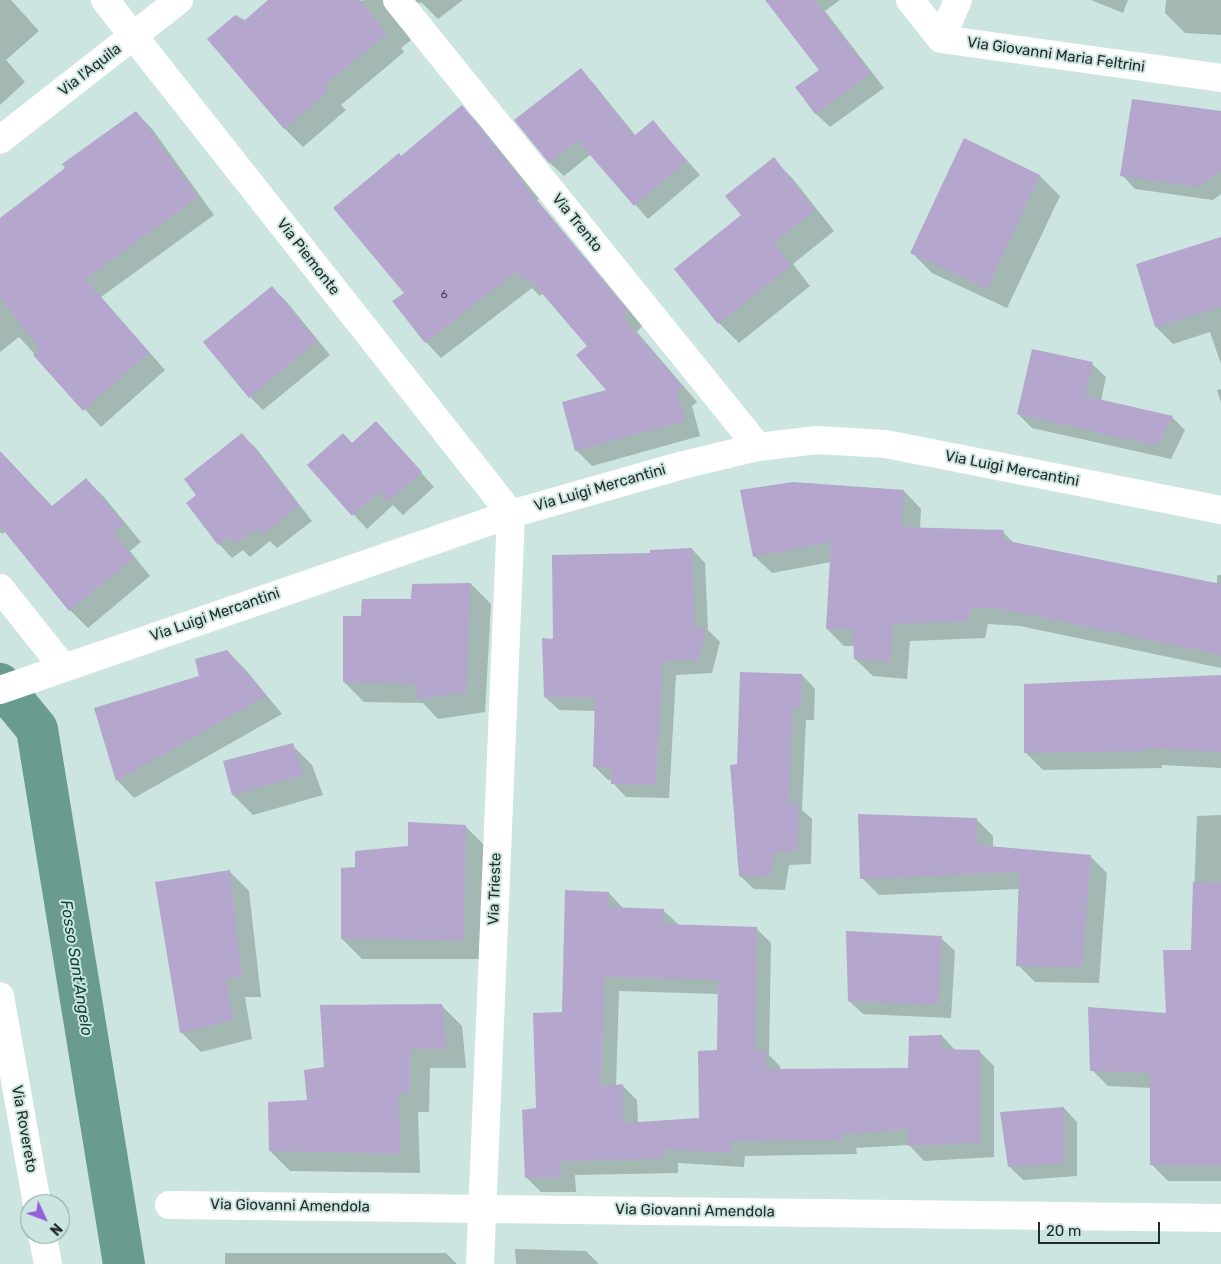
<!DOCTYPE html>
<html>
<head>
<meta charset="utf-8">
<style>
	body { margin:0 }
	#map { position:relative; width:1221px; height:1264px; overflow:hidden; background:#cce5e0; font-family:Rubik,sans-serif }
	canvas { display:block }
	.north { position:absolute; left:20px; top:1194px; width:50px; height:50px; box-sizing:border-box; background:#cce5e0; border:1px solid #889b97; border-radius:50%; rotate:133deg; font-size:14px; font-weight:700; line-height:20px; text-align:center; color:#232c2a }
	.north::after { content:''; display:block; margin:auto; width:18px; height:22px; background:#945fd8; clip-path:polygon(50% 0,100% 100%,50% 72%,0 100%) }
	.scale { position:absolute; left:1038px; top:1222px; width:122px; height:22px; box-sizing:border-box; border:2px solid #232c2a; border-top:0; padding-left:6px; font-size:15px; line-height:18px; white-space:nowrap; color:#232c2a; -webkit-text-stroke:4px #cce5e0; paint-order:stroke }
</style>
</head>
<body>
<div id="map">
<canvas width="1221" height="1264"></canvas>
<div class="north">N</div>
<div class="scale">20 m</div>
</div>
<script>
const c = document.querySelector('canvas').getContext('2d');
c.lineJoin = 'round';
function fill(path, color) { c.fillStyle = color; c.fill(path, 'evenodd'); }
function stroke(path, color, width, dash) { c.strokeStyle = color; c.lineWidth = width; c.lineCap = dash ? 'butt' : 'round'; c.setLineDash(dash || []); c.stroke(path); }
function write(font, color, halo, rows, align = 'center') {
  c.font = font + ' Rubik,sans-serif'; c.lineWidth = 4; c.setLineDash([]); c.textBaseline = 'middle'; c.strokeStyle = halo; c.fillStyle = color; for (const [text, x, y, turn = 0] of rows) {
    c.save(); c.translate(x, y); c.rotate((+turn || 0) * Math.PI / 180); c.textAlign = isNaN(turn) ? turn : align; if (halo) c.strokeText(text, 0, 0); c.fillText(text, 0, 0); c.restore();
  }
}
fill(new Path2D(`
	M0 0H11L39 31 6 60 25 82 0 105Z
	M290 0H360L362 1 364 0H463L438 19 422 3 414 2 399 22 403 29 411 40 401 48 404 52 341 105 346 110 303 147 285 129 209 39 344 66Z
	M767 0H840L825 11 884 88 830 127 816 114 797 87 820 70Z
	M1091 0H1128L1123 13Z
	M1166 0H1221V35L1185 33 1165 13Z
	M581 70 594 84 636 136 653 122 700 175 648 219 591 154 564 176 550 163 516 121Z
	M462 107 477 122 539 199 537 200 642 326 637 332 697 402 692 406 700 436 592 466 576 450 608 391 588 346 543 293 540 296 532 288 441 358 426 342 405 293 401 157Z
	M136 112 153 130 214 215 101 297 165 370 101 427 19 337 0 352V220Z
	M1221 112V194L1213 200 1135 189 1122 175Z
	M773 159 793 179 834 231 793 264 810 286 739 343 719 323 743 215Z
	M1040 176 1060 196 1007 308 932 273 912 253Z
	M1221 239V364L1210 332 1173 344 1156 327Z
	M272 288 286 301 330 355 263 410 250 397Z
	M1092 364 1106 377 1101 401 1172 417 1185 430 1171 459 1032 428 1018 414Z
	M1221 389V403L1217 390Z
	M242 435 256 448 312 521 277 548 270 541 250 557 243 550 232 558 219 544 198 495Z
	M389 437 434 487 403 515 393 505 367 529 308 465 353 444Z
	M0 452 52 507 86 479 104 497 141 542 130 551 150 576 88 628 70 610 6 531 2 534 0 532Z
	M904 491 921 509 920 529 1003 532 1015 544 1217 584V575H1221V668L1020 626 988 624 985 638 910 641 907 679 873 676 855 659V646H844L827 629 831 562 772 573 754 556Z
	M692 549 705 563 708 630 720 642 712 673 676 675 669 798 626 797 613 783V781L608 780 595 767 596 711 559 710 545 697 555 640 652 554Z
	M471 584 491 604 485 712 438 719 423 703 364 702 344 682 362 617 412 600Z
	M227 651 245 669 282 714 134 798 117 780Z
	M802 675 815 689 814 720H806L802 810 812 819 811 864 789 865 785 890 754 889 740 876Z
	M1221 676V768L1162 765V768L1043 770 1025 752Z
	M292 745 312 765 323 795 253 815 233 795Z
	M1221 815V1181H1168L1152 1165V1088L1108 1086 1092 1070 1167 1014 1192 951 1197 816Z
	M976 819 993 836V847L1090 856 1107 873 1099 983 1035 982 1018 965 1019 889 879 895 862 878Z
	M466 827 486 847 484 959H362L342 939 356 868Z
	M229 871 249 891 261 997H245L252 1039 201 1052 181 1032Z
	M609 893 623 908 663 910 679 925 756 928 771 943 769 1055 780 1066V1070L910 1069 942 1036 956 1051H979L994 1066V1157L924 1161 909 1145 856 1148 857 1154 745 1156 744 1167 678 1163V1173L575 1175 576 1192H541L526 1177 537 1109 563 1013ZM619 991 719 994 718 1052 700 1119 638 1123 637 1100 622 1085 616 1086Z
	M941 938 955 951 951 1018 863 1014 849 1001Z
	M442 1006 462 1026 466 1068H430L429 1112H418L420 1173 290 1171 270 1151 308 1101 325 1068Z
	M1064 1108 1077 1122V1176L1023 1180 1009 1166Z
	M515 1249 586 1251 599 1264H516Z
	M225 1253H446L457 1264H225Z`), '#0003');
stroke(new Path2D(`
	M0 684 37 729 124 1264`), '#699b91', 42);
fill(new Path2D(`
	M268 0H359L387 34 324 86 329 91 284 129 207 39 235 15 245 20Z
	M765 0H815L871 74 815 114 795 87 819 70Z
	M581 68 634 136 653 120 687 161 634 206 578 141 549 163 514 120Z
	M1132 99 1221 111V170L1199 187 1120 176Z
	M462 105 524 183 523 184 628 310 622 316 682 386 677 390 685 421 575 451 562 402 606 390 576 355 587 346 528 277 523 281 516 272 425 343 392 301 404 293 333 208 399 153 401 156Z
	M136 111 198 197 85 279 149 352 83 411 33 355 40 349 0 298V218L65 168 62 164Z
	M964 138 1040 175 987 289 910 253Z
	M774 157 815 211 774 243 791 266 718 324 674 269 741 215 725 196Z
	M1221 237V307L1155 327 1136 264Z
	M272 286 317 341 249 398 203 342Z
	M1032 349 1093 362 1085 396 1173 416 1157 446 1017 414Z
	M376 421 422 472 388 502 379 492 352 516 307 465 343 433 352 443Z
	M242 433 299 506 262 535 257 528 235 544 229 536 218 545 186 503 196 495 184 479Z
	M0 451 52 506 86 478 124 524 113 533 134 558 69 611 0 526Z
	M793 482 904 490 901 527 1004 530 1003 540 1221 584V655L1002 609 971 607 968 621 893 624 890 662 854 659 853 629H826L831 542 753 557 740 490Z
	M692 548 695 628H707L698 660 663 661 656 785 611 784 612 768 593 767 595 698 544 697 542 638 553 639 552 555 650 553V550Z
	M471 583 466 692 417 700V684L343 682V616H361L362 599H411L412 584Z
	M227 650 266 696 116 781 94 708 199 676 195 659Z
	M740 672 802 674 801 707H793L789 805 799 804 798 851H775L771 877 739 876 730 765 737 764Z
	M1221 675V752L1145 748V751L1024 753V684Z
	M293 743 304 775 232 795 223 761Z
	M858 814 977 818V845L1091 855 1082 967 1016 966 1019 872 860 879Z
	M408 822 466 825 464 940 341 939V868L355 867V851L408 846Z
	M230 870 242 977 226 978 233 1020 180 1033 155 882Z
	M1193 882 1221 883V1165H1150V1073L1090 1071 1088 1007 1166 1013 1163 950H1191Z
	M565 890 609 892 608 907 664 909 663 924 757 927 755 1050H766V1069L908 1068 909 1036 942 1035V1049L980 1050V1143L908 1146V1129L842 1134 843 1140 731 1141 730 1153 664 1149V1159L560 1161 562 1178H525L522 1110 536 1108 533 1013 562 1012ZM604 977 718 980 717 1050 698 1051 699 1118 623 1123V1084L601 1087Z
	M846 931 942 936 938 1005 848 1001Z
	M442 1004 447 1049H410V1092L398 1093 401 1154 269 1151 268 1102 307 1100 304 1070 324 1067 320 1005Z
	M1064 1107V1163L1008 1167 1000 1112Z`), '#b4a6cc');
stroke(new Path2D(`
	M105 0 511 514 480 1264
	M397 0 758 447
	M910 0 941 39 1221 78
	M941 39 958 0
	M0 140 179 0
	M0 588 63 667
	M169 1205 1221 1218`), '#fff', 28);
stroke(new Path2D(`
	M0 690 511 514 683 465 758 447 817 440 886 444 1221 510
	M0 996 37 1204
	M42 1234 48 1264`), '#fff', 28);
write('12px', '#474a52', null, [
	["6",444,295]
]);
write('15px', '#232c2a', '#cce5e0', [
	["Via Giovanni Maria Feltrini",1056,55,8],
	["Via l'Aquila",90,70,-38],
	["Via Trento",577,223,51],
	["Via Piemonte",308,257,52],
	["Via Luigi Mercantini",1012,469,11],
	["Via Luigi Mercantini",600,488,-16],
	["Via Luigi Mercantini",215,615,-19],
	["Via Trieste",495,889,-88],
	["Via Rovereto",24,1129,80],
	["Via Giovanni Amendola",290,1206,1],
	["Via Giovanni Amendola",695,1211,1]
]);
write('italic 16px', '#12413a', '#cce5e0', [
	["Fosso Sant'Angelo",76,968,81]
]);
</script>
</body>
</html>
